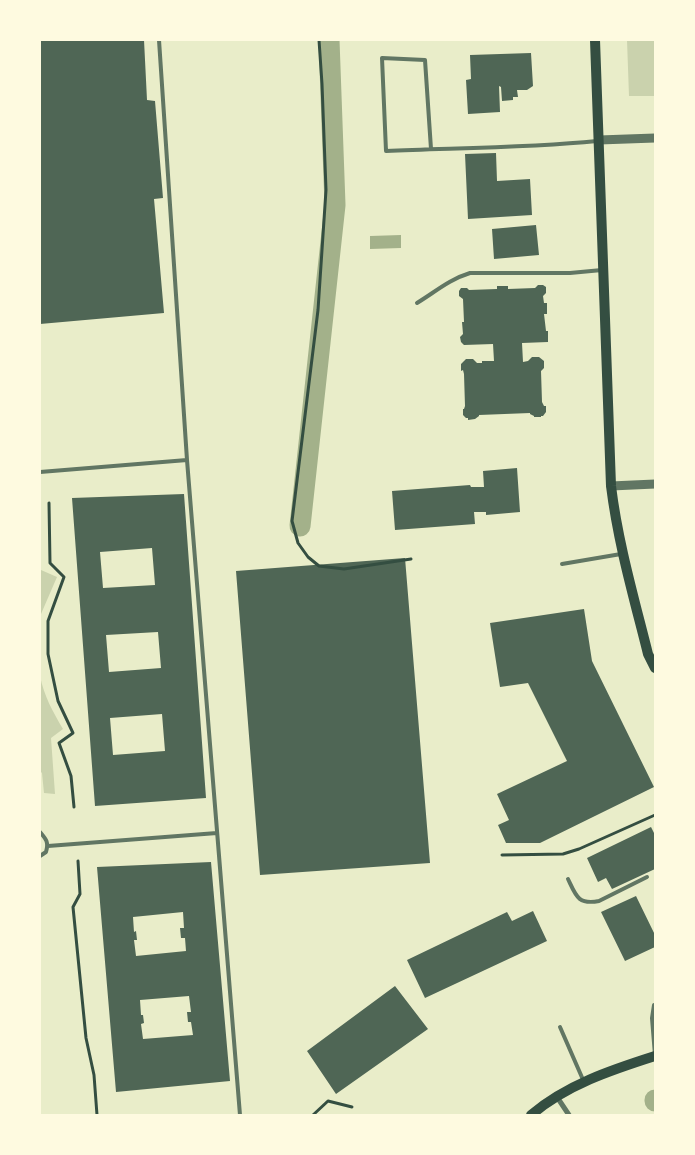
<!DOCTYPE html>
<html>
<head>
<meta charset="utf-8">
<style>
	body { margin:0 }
	#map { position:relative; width:695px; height:1155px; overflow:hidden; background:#e9edc9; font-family:"Space Grotesk",sans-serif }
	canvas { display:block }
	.frame { position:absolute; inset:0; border:41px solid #fefae0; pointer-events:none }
</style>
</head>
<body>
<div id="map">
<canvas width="695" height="1155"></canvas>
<div class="frame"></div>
</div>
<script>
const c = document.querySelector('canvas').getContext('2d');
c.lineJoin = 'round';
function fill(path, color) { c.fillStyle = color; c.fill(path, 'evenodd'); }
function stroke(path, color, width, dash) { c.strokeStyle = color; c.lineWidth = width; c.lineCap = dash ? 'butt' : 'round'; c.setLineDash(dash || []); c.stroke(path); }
fill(new Path2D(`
	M627 40H655V96H629Z
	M40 562 41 570 57 577 41 614 40 618Z
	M40 676C44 696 53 712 63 729L51 738 55 794 44 793 42 773 40 771Z`), '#cad2ad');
fill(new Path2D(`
	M401 235V248L370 249V236Z`), '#a3b18a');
stroke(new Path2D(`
	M300 526 335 205 329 40
	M655 1100V1101`), '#a3b18a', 21);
fill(new Path2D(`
	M40 40H144L147 100 155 101 163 198 154 199 164 313 40 324Z
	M531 53 533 86 527 90H517L518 97H513V100L502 101 501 87 499 86 500 112 468 114 466 80 471 79 470 55Z
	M496 153 497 181 530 179 532 215 468 219 465 154Z
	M536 225 539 255 494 259 492 229Z
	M538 285H543L546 287V293L543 296 544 303H547V314H544L546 331H548V342L522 343 523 362 528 361 532 357H539L544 361V368L541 371 542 402 544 406H546V412L543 416H541V417H534V416L530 414V413L479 415V416L475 419 468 420V418H466L463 415V409H464L465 406 464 374 463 370 461 371V364L466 359H473L477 363H482V361H494L493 344 464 345 461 342 460 337 463 334 462 322H464L463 299 459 296V291L461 288H467L469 290 497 289V286H508V289L535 288Z
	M517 468 520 512 486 515V512H474L475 524 395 530 392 491 470 485 471 487H484L483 471Z
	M184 494 206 798 95 806 72 498ZM152 548 155 585 103 588 100 552ZM158 632 161 668 109 672 106 635ZM162 714 165 751 113 755 110 718Z
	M405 558 430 863 260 875 236 571Z
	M584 609 592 661 654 787 540 843H506L498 825 509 820 497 794 567 761 528 683 500 687 490 623Z
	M651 827 655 835V869L612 889 606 878 598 882 587 858Z
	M211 862 230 1081 116 1092 97 867ZM183 912 184 928H180L181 938H185L186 951 136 956 134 940H137L136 931 134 932 133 917ZM189 996 191 1012H187L188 1022H191L193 1035 143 1039 141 1024 144 1023 143 1015H141L140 1000Z
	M636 896 655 935V947L625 961 601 912Z
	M533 911 547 941 425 998 407 960 507 912 512 921Z
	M395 986 428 1029 336 1094 307 1051Z`), '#4f6655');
stroke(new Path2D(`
	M319 40 322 84 326 190 318 310 292 521 298 543 308 557 319 566 344 569 411 559
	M49 503 50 563 64 577 48 621V654L58 701 73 733 59 743 71 776 74 807
	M502 855 563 854 579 849 655 815
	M78 861 80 894 73 907 86 1038 94 1075 97 1115
	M313 1115 328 1101 352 1107`), '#344e41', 3);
stroke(new Path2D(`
	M159 40 187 460 240 1115
	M431 149 425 60 382 58 386 151C456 148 527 148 597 141
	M417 303C435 292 450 279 470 273H570L602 270
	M40 472 187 460
	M562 564 621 554
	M40 832C46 839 49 842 46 852L40 856
	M48 846 217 833
	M568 879C576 896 578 905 599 901L647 877
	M654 1005 652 1018 655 1055
	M560 1027 584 1082`), '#617663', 4);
stroke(new Path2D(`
	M557 1097 569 1115`), '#617663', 5);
stroke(new Path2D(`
	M599 140 655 138
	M611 486 655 484`), '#617663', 9);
stroke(new Path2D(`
	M595 40 611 486C618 543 634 598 648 654L655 668
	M531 1115C566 1085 611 1070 655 1056`), '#344e41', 10);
</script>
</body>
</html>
